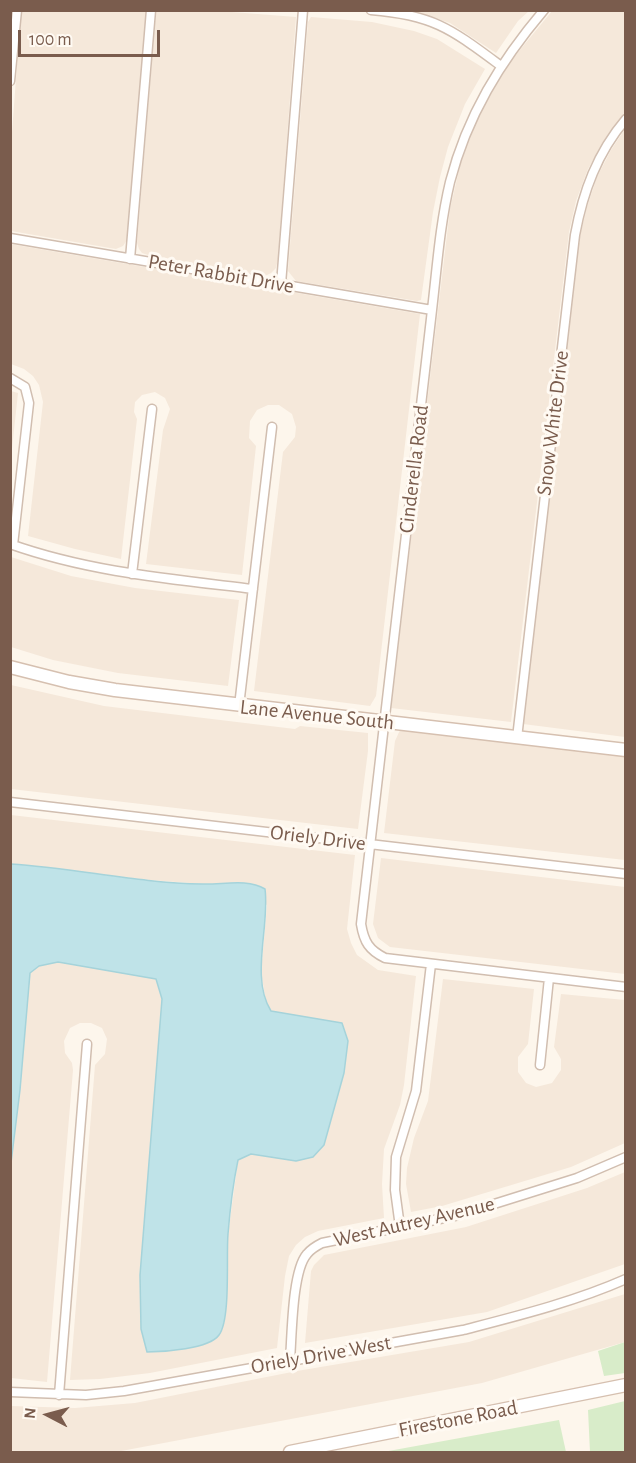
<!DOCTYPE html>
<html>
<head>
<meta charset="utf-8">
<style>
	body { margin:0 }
	#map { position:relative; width:636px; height:1463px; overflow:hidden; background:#fdf6ec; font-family:"Alegreya Sans",sans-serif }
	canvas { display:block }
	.frame { position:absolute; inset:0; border:12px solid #7a5c4d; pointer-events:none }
	.north { position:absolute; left:18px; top:1385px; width:60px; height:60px; -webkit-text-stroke:4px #fffaf3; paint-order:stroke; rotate:276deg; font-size:16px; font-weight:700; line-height:24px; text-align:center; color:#7a5c4d }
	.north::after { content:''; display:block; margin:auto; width:21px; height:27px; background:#7a5c4d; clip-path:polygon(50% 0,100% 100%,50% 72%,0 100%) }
	.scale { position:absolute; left:18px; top:30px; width:142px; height:27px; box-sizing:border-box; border:3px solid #7a5c4d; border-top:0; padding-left:8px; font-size:18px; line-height:21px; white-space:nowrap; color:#7a5c4d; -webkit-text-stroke:4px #fffaf3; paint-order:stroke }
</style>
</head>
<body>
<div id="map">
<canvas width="636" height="1463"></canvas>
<div class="frame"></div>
<div class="north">N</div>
<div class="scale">100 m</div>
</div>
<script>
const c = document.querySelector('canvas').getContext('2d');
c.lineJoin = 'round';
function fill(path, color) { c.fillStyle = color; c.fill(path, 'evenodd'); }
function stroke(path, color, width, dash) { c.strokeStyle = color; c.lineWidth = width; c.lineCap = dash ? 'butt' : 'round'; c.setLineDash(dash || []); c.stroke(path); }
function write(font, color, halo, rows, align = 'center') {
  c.font = font + ' "Alegreya Sans",sans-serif'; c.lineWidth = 6; c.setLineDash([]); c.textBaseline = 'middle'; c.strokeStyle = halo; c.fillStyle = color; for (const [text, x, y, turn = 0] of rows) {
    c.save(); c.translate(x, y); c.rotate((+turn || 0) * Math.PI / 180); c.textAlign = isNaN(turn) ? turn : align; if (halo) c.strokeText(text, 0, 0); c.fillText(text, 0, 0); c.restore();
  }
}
fill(new Path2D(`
	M21 11H146L127 240 123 246 116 249 11 231V146Z
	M156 11H219L296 17 278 259 276 268 271 273 265 276 148 255 142 253 139 249 137 243Z
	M413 11 529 10V11L518 21 496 53 450 23Z
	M552 11H625V112L603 142 588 169 576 201 569 232 511 722 391 708 450 209 460 166 469 138 486 102 510 62Z
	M311 17 372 22 414 31 437 39 485 69 465 104 448 147 440 177 433 212 421 300 417 301 296 281 288 271 308 22Z
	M625 129V737L523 724 580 236 587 207 597 177 611 150Z
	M10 244 420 314 376 696 370 706 254 691 283 452 295 437 296 427 292 414 279 405H268L257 410 250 421 249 438 256 446 242 575 146 564 163 430 170 409 165 398 155 392 142 395 135 402 134 412 137 419 121 559 75 549 28 536 43 402 39 385 33 376 24 369 11 364Z
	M11 391 18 393 11 458 10 391Z
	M11 557 71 576 135 588 239 600 228 686 118 673 53 660 11 647Z
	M11 685 104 706 295 729 300 726 368 733V751L358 829 11 789Z
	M400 730 625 756V860L384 833 395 741Z
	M11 815 355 855 347 929 351 943 357 955 378 970 416 976 404 1085 400 1105 384 1149 382 1184 384 1218 318 1231 305 1237 296 1245 289 1256 285 1276 277 1348 150 1373 100 1379 70 1380 95 1065 105 1054 107 1039 102 1028 91 1023H80L70 1028 64 1041 65 1053 72 1063 73 1070 47 1382 11 1378 10 1163 20 1090 30 973 39 966 58 962 156 979 162 999 140 1275 141 1329 225 1316 228 1235 238 1160 251 1154 296 1161 313 1157 324 1145 344 1073 341 1023 271 1011 266 1002 261 972 267 905 226 884H203L149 880 11 864Z
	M381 858 625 887V974L390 947 378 938 373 924Z
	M443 979 534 989 528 1044 518 1057V1072L526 1083 536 1087 552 1083 561 1070V1059L554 1047 561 994 625 1000V1143L571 1167 442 1206 411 1212 406 1184 407 1168 414 1138 428 1101Z
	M625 1172V1264L487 1312 305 1343 311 1271 314 1265 324 1255 466 1227 587 1188Z
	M625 1294V1342L482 1383 116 1452H11V1406L75 1408 135 1403 297 1371 469 1342Z`), '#f5e8da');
fill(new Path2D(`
	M625 1342V1373L604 1376 598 1351Z
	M625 1401V1452H590L588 1410Z
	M559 1420 566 1452H383Z`), '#d8ecc9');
const water = new Path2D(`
	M11 864C75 868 138 883 202 884 222 885 247 878 265 889 270 926 250 978 271 1011L342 1023 348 1041 344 1073 324 1145 313 1157 296 1161 251 1154 238 1160C233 1184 230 1209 228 1234 226 1256 231 1319 219 1335 209 1349 163 1352 147 1352L141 1329 140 1275 162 999 156 979 58 962 39 966 30 973 20 1090 11 1163Z`);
fill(water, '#bfe3e8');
stroke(water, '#a5d3da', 1.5);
const street = new Path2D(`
	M371 10C434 15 451 29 501 66
	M544 10C500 62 467 116 450 182 440 224 437 267 432 310L361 924C364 942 369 950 385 958L626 987
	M10 81 17 10
	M10 238 432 310
	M130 259 151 10
	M281 284 303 10
	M10 378 25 387 29 403 13 545
	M10 544C89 572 171 579 253 589
	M132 574 152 409
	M239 706 272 427
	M517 738 575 235C583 192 597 153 626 119
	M10 802 626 874
	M540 1065 549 978
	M400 1227 395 1190 396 1157 416 1091 431 964
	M290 1360C292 1335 292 1271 307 1254 311 1249 316 1246 322 1243L459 1215 577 1178 626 1157
	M10 1392 86 1395 124 1391 463 1330C517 1316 574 1302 626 1279
	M59 1395 87 1044`);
const secondary = new Path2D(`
	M10 667 69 682 115 690 626 750
	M290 1452 626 1385`);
stroke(street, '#d1beb0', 11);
stroke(secondary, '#d6c0b0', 15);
stroke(street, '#fff', 8);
stroke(secondary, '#fff', 12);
write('21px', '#7a5c4d', '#fffaf3', [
	["Peter Rabbit Drive",221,274,10],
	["Snow White Drive",553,423,-83],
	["Cinderella Road",414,469,-83],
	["Lane Avenue South",317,715,6],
	["Oriely Drive",318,838,7],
	["West Autrey Avenue",414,1222,-13],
	["Oriely Drive West",321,1355,-10],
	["Firestone Road",458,1419,-11]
]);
</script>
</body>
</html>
